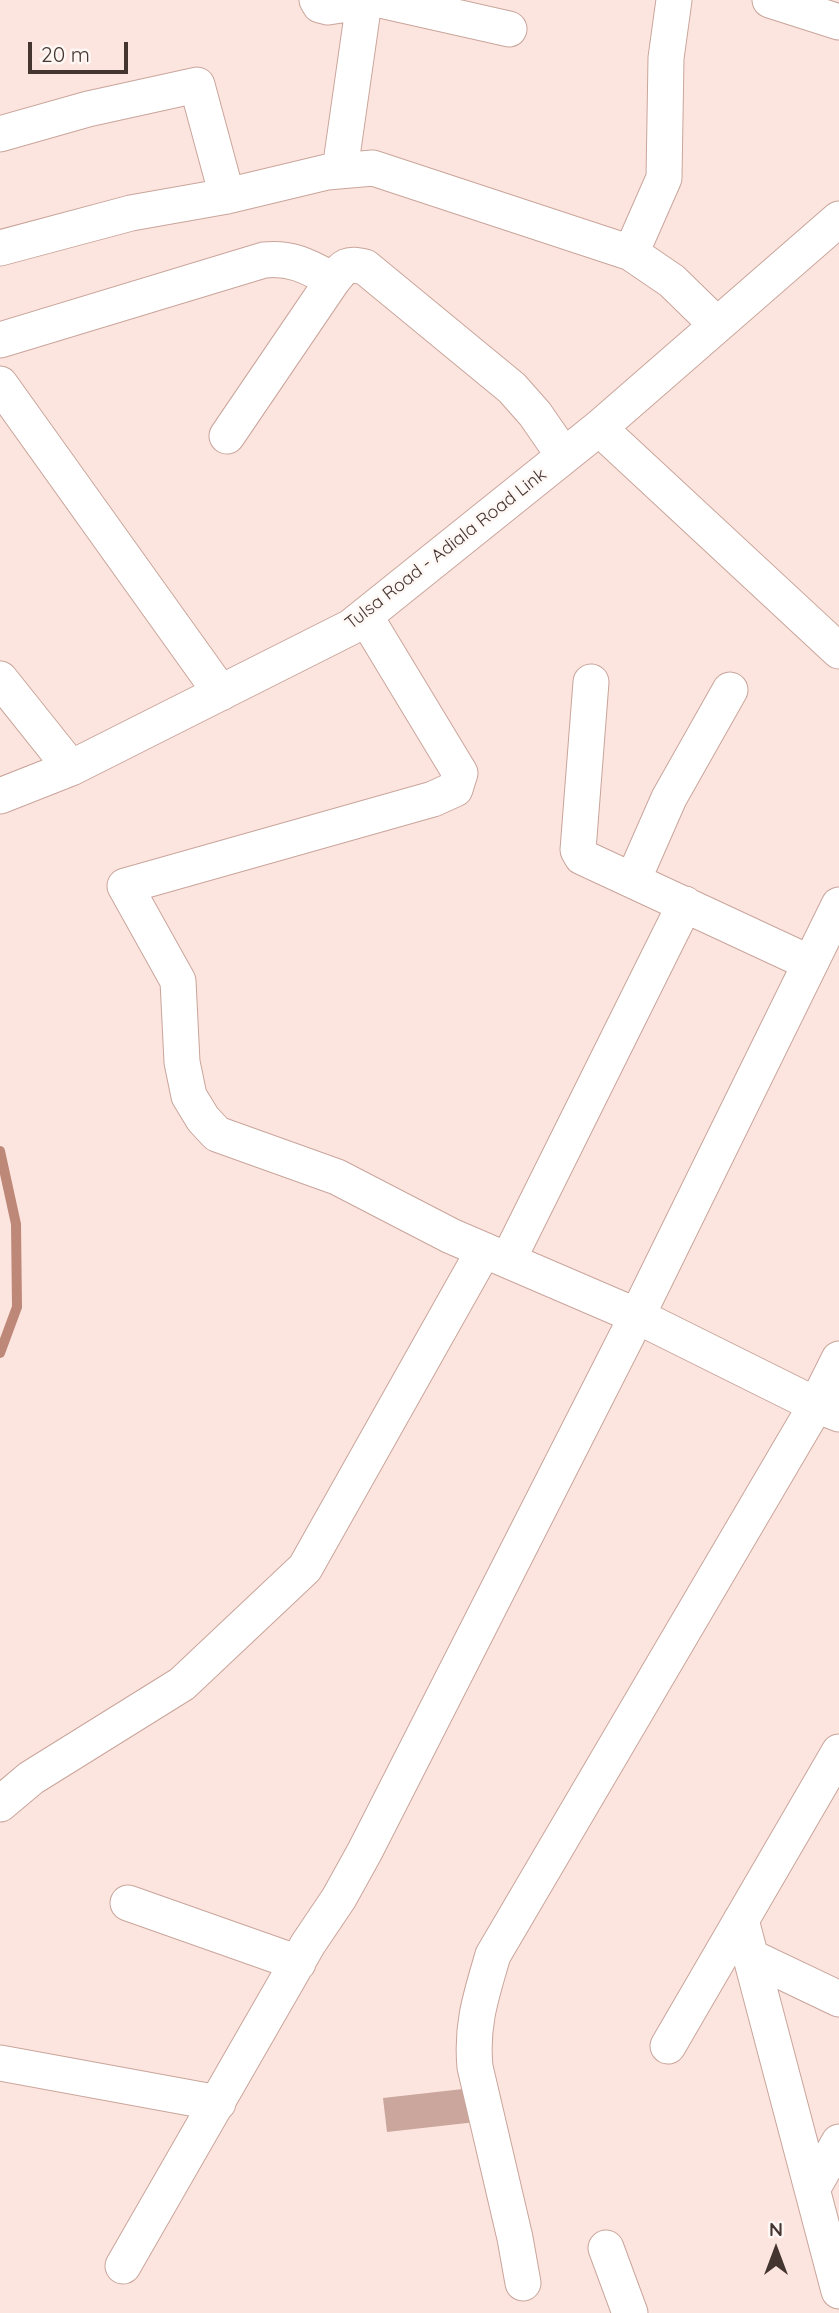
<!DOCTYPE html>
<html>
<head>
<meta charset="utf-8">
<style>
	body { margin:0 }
	#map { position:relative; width:839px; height:2313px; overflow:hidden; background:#fde5df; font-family:Quicksand,sans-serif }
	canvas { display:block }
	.north { position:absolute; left:741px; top:2215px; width:70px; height:70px; -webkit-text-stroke:5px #fef7f4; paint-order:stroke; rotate:0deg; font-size:19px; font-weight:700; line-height:28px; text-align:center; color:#443531 }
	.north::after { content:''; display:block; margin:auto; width:24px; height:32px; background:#443531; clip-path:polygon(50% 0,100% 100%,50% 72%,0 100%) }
	.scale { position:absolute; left:28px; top:42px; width:100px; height:32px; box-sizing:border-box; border:4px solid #443531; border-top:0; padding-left:9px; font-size:21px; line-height:24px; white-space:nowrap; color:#443531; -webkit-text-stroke:5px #fef7f4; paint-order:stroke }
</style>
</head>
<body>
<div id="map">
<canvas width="839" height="2313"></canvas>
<div class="north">N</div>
<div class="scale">20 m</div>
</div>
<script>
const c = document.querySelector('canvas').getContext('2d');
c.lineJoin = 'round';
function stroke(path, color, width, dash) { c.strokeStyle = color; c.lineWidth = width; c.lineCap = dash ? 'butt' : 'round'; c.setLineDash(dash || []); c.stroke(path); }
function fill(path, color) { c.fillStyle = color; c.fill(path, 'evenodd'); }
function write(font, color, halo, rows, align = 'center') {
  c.font = font + ' Quicksand,sans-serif'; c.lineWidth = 5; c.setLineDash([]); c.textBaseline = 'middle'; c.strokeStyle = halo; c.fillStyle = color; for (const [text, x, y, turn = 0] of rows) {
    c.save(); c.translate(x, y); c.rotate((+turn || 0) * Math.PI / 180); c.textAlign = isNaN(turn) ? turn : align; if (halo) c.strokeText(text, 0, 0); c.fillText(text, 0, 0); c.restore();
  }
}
stroke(new Path2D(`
	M0 1151 16 1224 17 1307 0 1353`), '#be8879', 10);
fill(new Path2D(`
	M472 2088 476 2122 387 2132 383 2098Z`), '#caa69d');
const minor = new Path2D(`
	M317 0 320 5 328 7 375 0
	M380 0 509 29
	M770 0 839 22
	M0 134 88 109 197 85 227 196
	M340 170 364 2
	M0 248 131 213 227 196 327 172 373 168 631 253 672 281 717 325
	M631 253 664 178 666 58 674 0
	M0 340 264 260C292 257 309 267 333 280
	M0 384 221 693
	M599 428 839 651
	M227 436 333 280C345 265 347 263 365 267L512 388 535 414 564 456
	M365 616 460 773 455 789 433 799 125 886 178 981 182 1062 189 1096 203 1119 217 1134 337 1177 451 1236 637 1316 816 1405 839 1414
	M0 679 71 768
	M591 682 578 850 582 857 810 963
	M0 796 71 768 351 627 599 428 839 219
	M633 880 669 798 730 690
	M508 1260 685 904
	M0 1804 31 1778 182 1684 305 1568 484 1250
	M128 1903 298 1963
	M741 1920 839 2291
	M751 1957 839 1999
	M668 2046 839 1752
	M0 2063 218 2103
	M813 2188 839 2142
	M606 2248 630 2313
	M123 2266 308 1944 339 1898 365 1851 637 1316 839 905
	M523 2283 515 2238 475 2067C471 2025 481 1996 493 1955L816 1405 839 1359`);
stroke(minor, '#c9a59b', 37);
stroke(minor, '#fff', 35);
write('18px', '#443531', '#fef7f4', [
	["Tulsa Road - Adiala Road Link",446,549,-38]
]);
</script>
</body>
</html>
